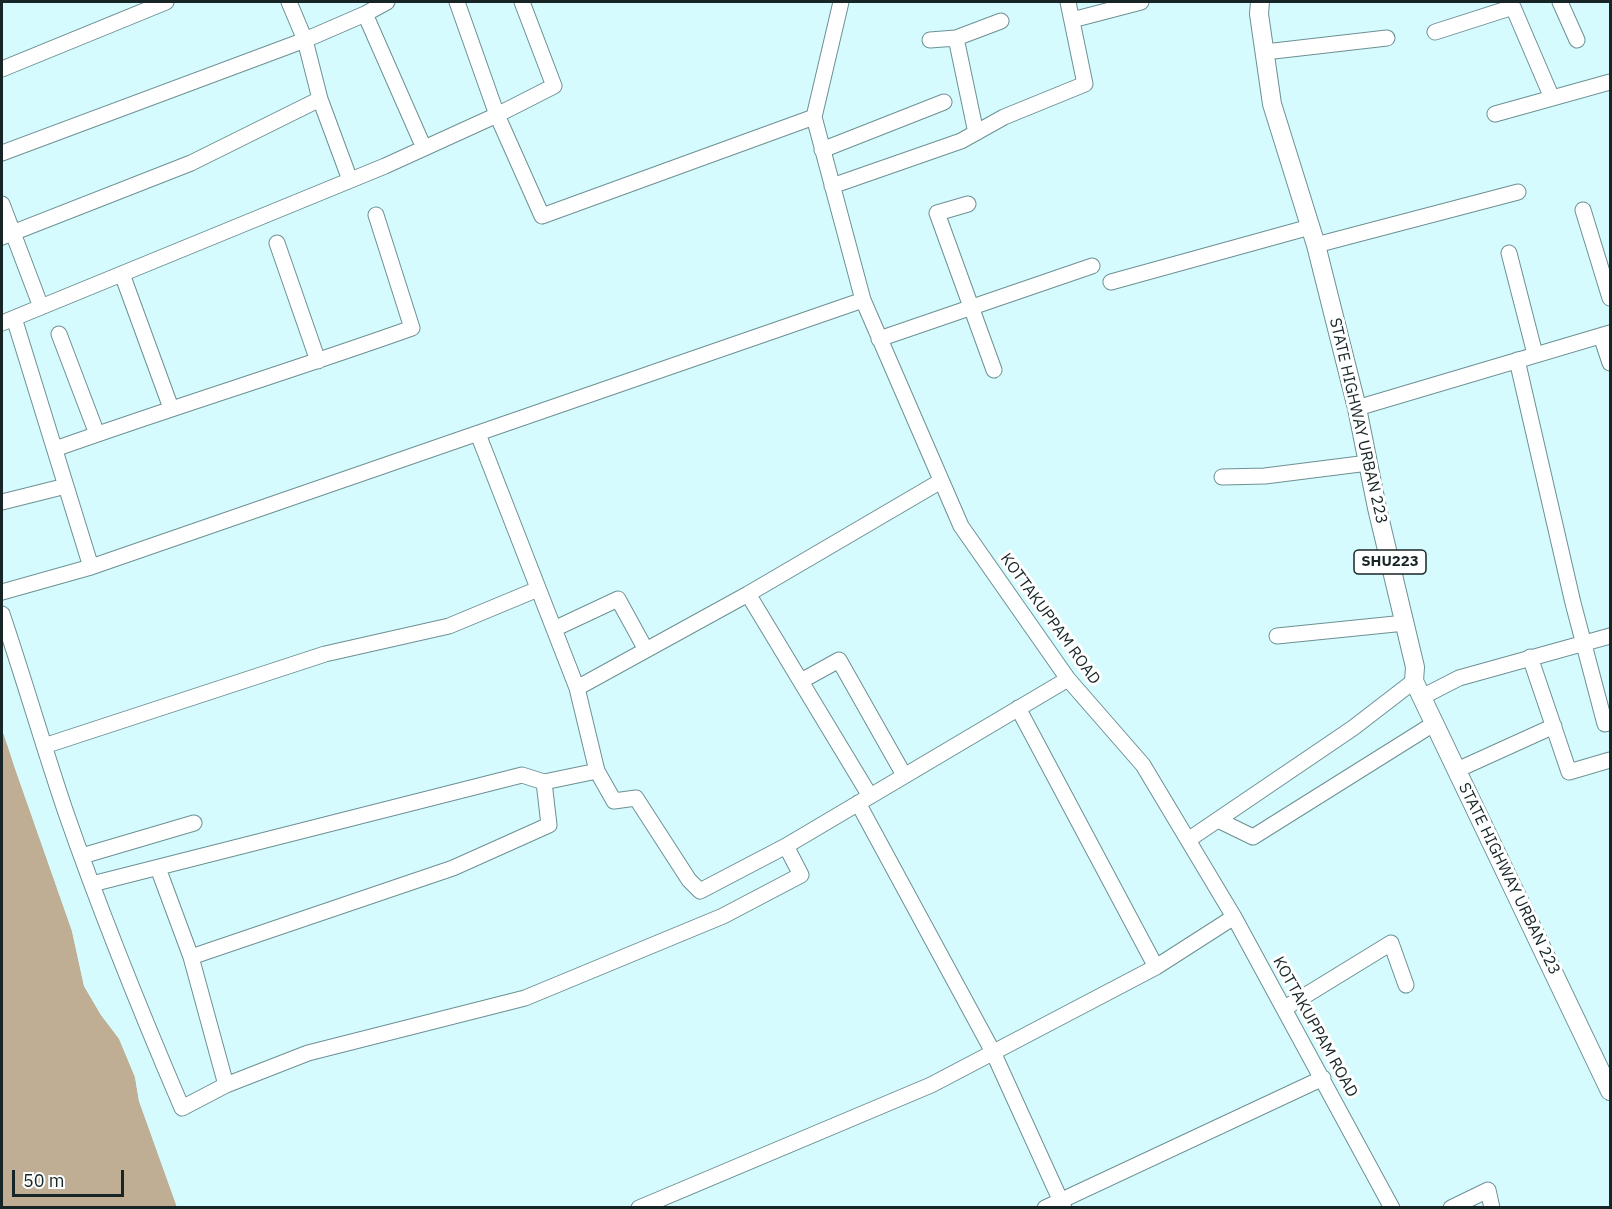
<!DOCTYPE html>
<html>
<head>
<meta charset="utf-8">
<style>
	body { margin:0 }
	#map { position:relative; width:1612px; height:1209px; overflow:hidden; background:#d5fbfe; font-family:"IBM Plex Sans",sans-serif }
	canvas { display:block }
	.frame { position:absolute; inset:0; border:3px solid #172526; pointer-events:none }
	.scale { position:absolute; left:12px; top:1170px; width:112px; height:27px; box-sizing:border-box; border:3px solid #172526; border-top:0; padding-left:8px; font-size:18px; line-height:21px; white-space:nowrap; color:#172526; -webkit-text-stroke:4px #fff; paint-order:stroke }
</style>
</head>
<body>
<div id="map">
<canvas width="1612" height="1209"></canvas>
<div class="frame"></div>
<div class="scale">50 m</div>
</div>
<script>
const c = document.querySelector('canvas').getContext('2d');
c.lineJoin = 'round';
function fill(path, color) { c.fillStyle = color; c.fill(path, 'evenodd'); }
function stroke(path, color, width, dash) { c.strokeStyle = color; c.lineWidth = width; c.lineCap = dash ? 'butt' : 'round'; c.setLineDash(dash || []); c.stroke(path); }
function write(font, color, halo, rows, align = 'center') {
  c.font = font + ' "IBM Plex Sans",sans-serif'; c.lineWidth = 6; c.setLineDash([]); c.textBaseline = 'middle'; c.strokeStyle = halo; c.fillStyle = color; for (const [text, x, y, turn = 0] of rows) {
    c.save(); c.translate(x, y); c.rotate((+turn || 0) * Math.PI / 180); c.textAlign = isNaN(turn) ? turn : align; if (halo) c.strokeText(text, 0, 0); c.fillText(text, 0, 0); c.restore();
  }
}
fill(new Path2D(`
	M2 730 72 931 84 986 101 1015 119 1038 135 1077 139 1101 177 1207H2Z`), '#bfae94');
fill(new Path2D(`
	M2 727 4 729 75 930 87 985 103 1014 121 1037 138 1076 142 1100 180 1208 177 1207 139 1101 135 1077 119 1039 101 1015 84 986 72 931 14 766Z`), '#d5fbfe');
const minor = new Path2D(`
	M457 2 497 115 554 86 522 2
	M841 2 814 117 863 300 961 526 1068 679 1143 765 1234 917 1392 1208
	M1560 2 1577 40
	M365 14 424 148
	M1072 20 1141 2
	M1435 32 1513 7 1552 98
	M956 38 976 133
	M930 40 956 38 1001 21
	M1265 52 1387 38
	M2 69 166 2
	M1495 114 1610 82
	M822 150 944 102
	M2 153 305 40 289 2
	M350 180 320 99 305 40 365 14 387 2
	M832 186 961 141 1004 117 1085 84 1068 2
	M2 204 41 307 385 166 497 115 542 216 814 117
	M968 204 937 213 994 370
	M1583 210 1610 298
	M2 237 191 163 320 99
	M277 243 318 361
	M1316 245 1518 192
	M1509 253 1535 354
	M122 274 171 408
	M1111 282 1310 227
	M14 318 91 567 863 300
	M2 323 41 307
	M59 334 97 434
	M1601 336 1610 363
	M879 339 1092 266
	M1517 360 1573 603 1605 724 1610 723
	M1357 408 1610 333
	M478 434 577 688 597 771 614 801 636 798 689 880 700 891 786 846 1068 679
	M55 449C173 407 294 370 412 328L376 215
	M1222 477 1265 476 1368 463
	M2 502 66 486
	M2 592 91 567
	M2 614C24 679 43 745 65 810 100 911 140 1010 182 1108L226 1085 308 1053 525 998 723 916 801 875 786 846
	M554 629 618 599 646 650
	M1277 636 1405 623
	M1530 657 1569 772 1610 760
	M801 681 839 660 904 775
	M577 688 748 594
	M1422 697 1459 678 1610 636
	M44 746 325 654 449 626 538 589
	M1457 770 1554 726
	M870 796 748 594 941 481
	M858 803 993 1052 1064 1208
	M1218 820 1253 837 1435 723
	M1188 840 1353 728 1414 681
	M82 856 194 823
	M158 868 191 957
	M92 884 522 775 544 782 597 771
	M1156 967 1234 917
	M1285 1008 1391 943 1406 985
	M226 1085 191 957 453 868 549 825 544 782
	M639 1208 931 1085 1156 967 1018 708
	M1045 1208 1323 1078
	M1451 1208 1488 1190 1492 1208`);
const major = new Path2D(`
	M1260 2 1259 14 1272 104 1316 245 1357 408 1377 508 1415 667 1414 681 1610 1091`);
stroke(minor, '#6d9094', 17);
stroke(major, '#6d9094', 20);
stroke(minor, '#fff', 15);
stroke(major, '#fff', 18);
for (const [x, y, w] of [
	[1390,562,72]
]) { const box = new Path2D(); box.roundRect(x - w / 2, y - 12, w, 24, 4.5); c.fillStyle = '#fff'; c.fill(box); stroke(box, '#172526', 1.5); }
write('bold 15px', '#172526', null, [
	["SHU223",1390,562]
]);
write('16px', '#172526', '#fff', [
	["STATE HIGHWAY URBAN 223",1358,421,77],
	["KOTTAKUPPAM ROAD",1050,619,54],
	["STATE HIGHWAY URBAN 223",1509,879,64],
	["KOTTAKUPPAM ROAD",1315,1027,61]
]);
</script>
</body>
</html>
